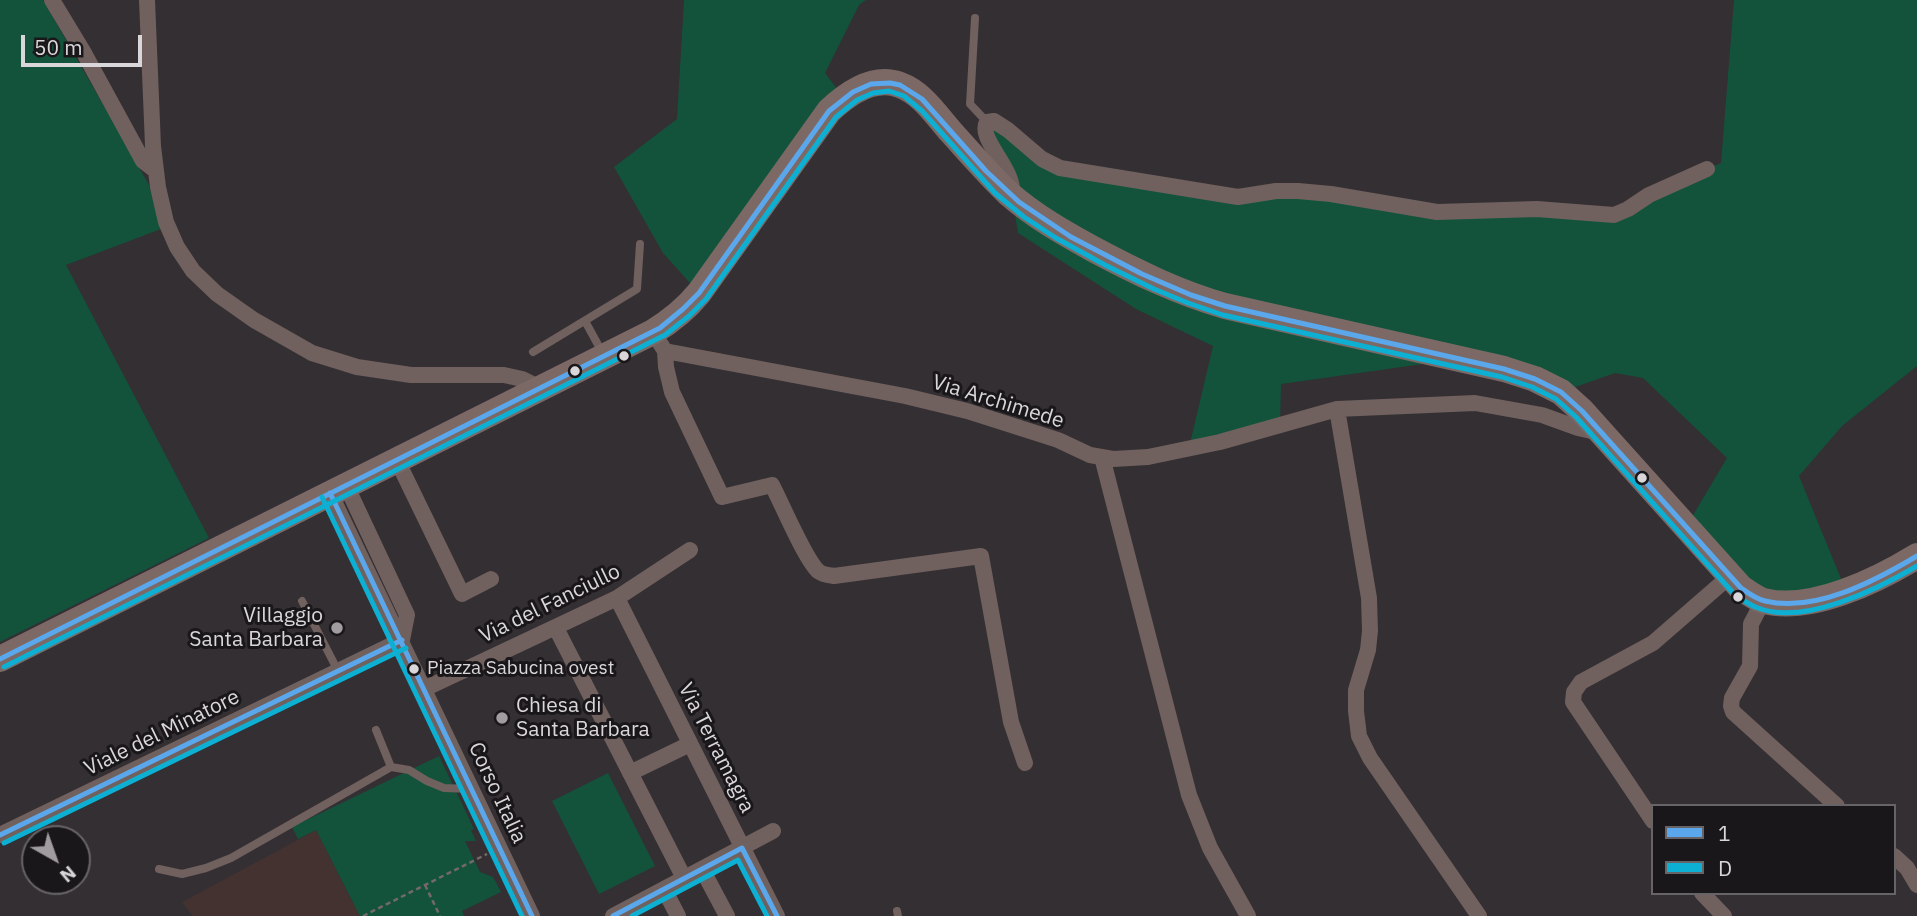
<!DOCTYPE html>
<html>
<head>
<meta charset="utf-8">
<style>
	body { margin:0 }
	#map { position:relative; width:1917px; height:916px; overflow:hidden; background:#332f33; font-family:"IBM Plex Sans",sans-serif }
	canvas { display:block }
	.legend { position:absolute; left:1651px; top:804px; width:245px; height:91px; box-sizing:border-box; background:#1a171a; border:2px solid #676467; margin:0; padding:9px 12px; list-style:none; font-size:21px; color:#dad7da }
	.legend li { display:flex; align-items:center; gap:14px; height:35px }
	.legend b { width:35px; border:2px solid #676467 }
	.north { position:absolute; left:21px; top:825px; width:70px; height:70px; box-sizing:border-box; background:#1a171a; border:2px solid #676467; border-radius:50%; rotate:140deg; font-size:19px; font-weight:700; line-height:28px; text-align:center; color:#dad7da }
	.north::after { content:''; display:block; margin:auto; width:24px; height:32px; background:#a09ca0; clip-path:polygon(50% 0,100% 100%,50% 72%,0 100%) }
	.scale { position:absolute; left:21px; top:35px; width:121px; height:32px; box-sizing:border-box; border:4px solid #dad7da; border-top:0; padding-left:9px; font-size:21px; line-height:24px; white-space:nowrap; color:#dad7da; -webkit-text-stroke:5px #1a171a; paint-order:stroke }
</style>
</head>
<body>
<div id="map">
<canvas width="1917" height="916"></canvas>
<ul class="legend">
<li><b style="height:9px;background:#5aa8eb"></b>1</li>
<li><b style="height:9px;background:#0dafd3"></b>D</li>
</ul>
<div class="north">N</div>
<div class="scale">50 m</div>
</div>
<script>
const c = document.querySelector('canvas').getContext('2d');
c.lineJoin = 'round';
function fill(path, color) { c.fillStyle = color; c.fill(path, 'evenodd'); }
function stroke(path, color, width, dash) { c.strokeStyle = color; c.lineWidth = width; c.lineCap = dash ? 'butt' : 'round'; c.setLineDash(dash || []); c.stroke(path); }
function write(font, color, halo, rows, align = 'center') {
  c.font = font + ' "IBM Plex Sans",sans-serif'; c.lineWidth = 6; c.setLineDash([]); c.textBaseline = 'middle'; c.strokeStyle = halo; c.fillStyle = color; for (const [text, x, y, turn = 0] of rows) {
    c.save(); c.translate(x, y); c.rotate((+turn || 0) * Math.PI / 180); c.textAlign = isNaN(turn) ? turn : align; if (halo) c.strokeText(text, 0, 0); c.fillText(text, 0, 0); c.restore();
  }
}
fill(new Path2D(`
	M316 830 360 916H193L182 902Z`), '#433230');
fill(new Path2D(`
	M0 0H43L149 185 161 229 66 265 209 538 0 642Z
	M684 0H866L859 5 825 73 843 97 699 293 663 253 614 167 677 119Z
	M1734 0H1917V366L1842 426 1799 476 1846 591 1763 601 1686 527 1727 458 1643 378 1615 373 1561 392 1458 359 1281 384 1280 424 1189 448 1213 346 1136 309 1018 233 1012 196 987 122 1042 159 1238 197 1276 191 1437 212 1604 215 1721 163Z
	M439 756 474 829 471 830 476 841H465L480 872 493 877 501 892 462 911 464 916H360L316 830 298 839 292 827Z
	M608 773 655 866 599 894 552 801Z`), '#13533b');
stroke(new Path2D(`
	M425 885 440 916
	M363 916 487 854`), '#746969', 2.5, [5, 3.5]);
stroke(new Path2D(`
	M975 18 970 104 987 122
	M585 321 602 352
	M533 352 637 289 640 244
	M302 601 338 671
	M376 730 391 767
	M159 869 182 874 206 868 231 858 391 767 409 770 427 781 444 788 471 789
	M897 911 898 916`), '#70605e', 8);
stroke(new Path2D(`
	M52 0 84 53 143 161 156 171
	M147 0 153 146 158 187 166 222 177 247 193 271 217 294 254 320 312 353 357 367 411 375H504L522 379 540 388
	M1012 196C1016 168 977 140 987 122L994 121 1008 130 1042 159 1060 168 1238 197 1276 191H1298L1331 194 1437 212 1537 209 1614 215 1628 209 1649 195 1707 169
	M653 332 665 351 905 396 967 411 1058 440 1090 455 1113 459 1148 457 1220 442 1337 409 1475 403 1542 415 1578 428 1600 433
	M665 351 666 367 672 392 722 497 772 485C782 504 805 559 818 571 823 575 828 575 834 576L981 556 1011 722 1025 763
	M1337 409 1369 598 1370 631 1368 650 1356 690V711L1359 736 1370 758 1479 916
	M1102 457 1189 795 1210 848 1248 916
	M397 460 462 594 491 579
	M346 485 407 615 402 640
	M330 493 532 916
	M617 598 777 916
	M1763 601 1751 624 1750 666 1732 698 1731 706 1733 712 1837 806
	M556 628 684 878
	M424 689 617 598 690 550
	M630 773 690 744
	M1653 821 1573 702 1574 692 1581 682 1653 643 1730 576
	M0 835 402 640
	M1894 856 1907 868 1917 885
	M702 869 727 916
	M664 889 678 916
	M1702 893 1724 916
	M613 916 773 831`), '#70605e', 16);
stroke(new Path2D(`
	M0 659 653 332C671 321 686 309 699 293L829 111C848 93 874 75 900 85 922 93 936 115 951 132 970 153 988 174 1009 194 1034 216 1064 233 1093 249 1136 272 1179 293 1225 306L1504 369 1535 379 1561 392 1582 411 1741 588C1748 592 1756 599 1764 601 1811 613 1878 580 1917 556`), '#7c6966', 26);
stroke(new Path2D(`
	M330 493 532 916
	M0 659 660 328 683 309 699 293 829 111 853 92 871 84 890 83 900 85 922 99 986 171 1019 202 1071 237 1142 274 1191 295 1225 306 1504 369 1535 379 1561 392 1582 411 1741 588C1748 593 1756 599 1765 601 1815 613 1875 581 1917 556
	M0 835 402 640
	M613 916 742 848 777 916`), '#5aa8eb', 5);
stroke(new Path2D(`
	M322 497 522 916
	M4 667 665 335 689 316 706 299 836 117 857 100 873 93 889 91 904 96 922 111 995 193 1024 217 1056 238 1105 265 1154 289 1188 303 1223 315 1502 377 1532 387 1556 399 1576 417 1734 594C1742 599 1749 605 1758 608 1804 626 1878 589 1917 566
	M4 843 406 648
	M632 916 738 860 767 916`), '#0dafd3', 5);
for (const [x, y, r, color] of [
	[624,356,6,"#dad7da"],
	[575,371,6,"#dad7da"],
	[1642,478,6,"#dad7da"],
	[1738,597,6,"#dad7da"],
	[337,628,7,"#a09ca0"],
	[414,669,6,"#dad7da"],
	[502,718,7,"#a09ca0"]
]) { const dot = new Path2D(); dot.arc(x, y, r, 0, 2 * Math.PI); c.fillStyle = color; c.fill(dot); stroke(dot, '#1a171a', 2.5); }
write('19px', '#dad7da', '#1a171a', [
	["Piazza Sabucina ovest",427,669]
], 'left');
write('21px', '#dad7da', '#1a171a', [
	["Via Archimede",998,402,17],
	["Via del Fanciullo",550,604,-26],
	["Viale del Minatore",162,733,-26],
	["Via Terramagra",716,748,63],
	["Corso Italia",497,793,65]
]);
write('21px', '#dad7da', '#1a171a', [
	["Villaggio",323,616],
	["Santa Barbara",323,640],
	["Chiesa di",516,706,"left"],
	["Santa Barbara",516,730,"left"]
], 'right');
</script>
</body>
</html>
